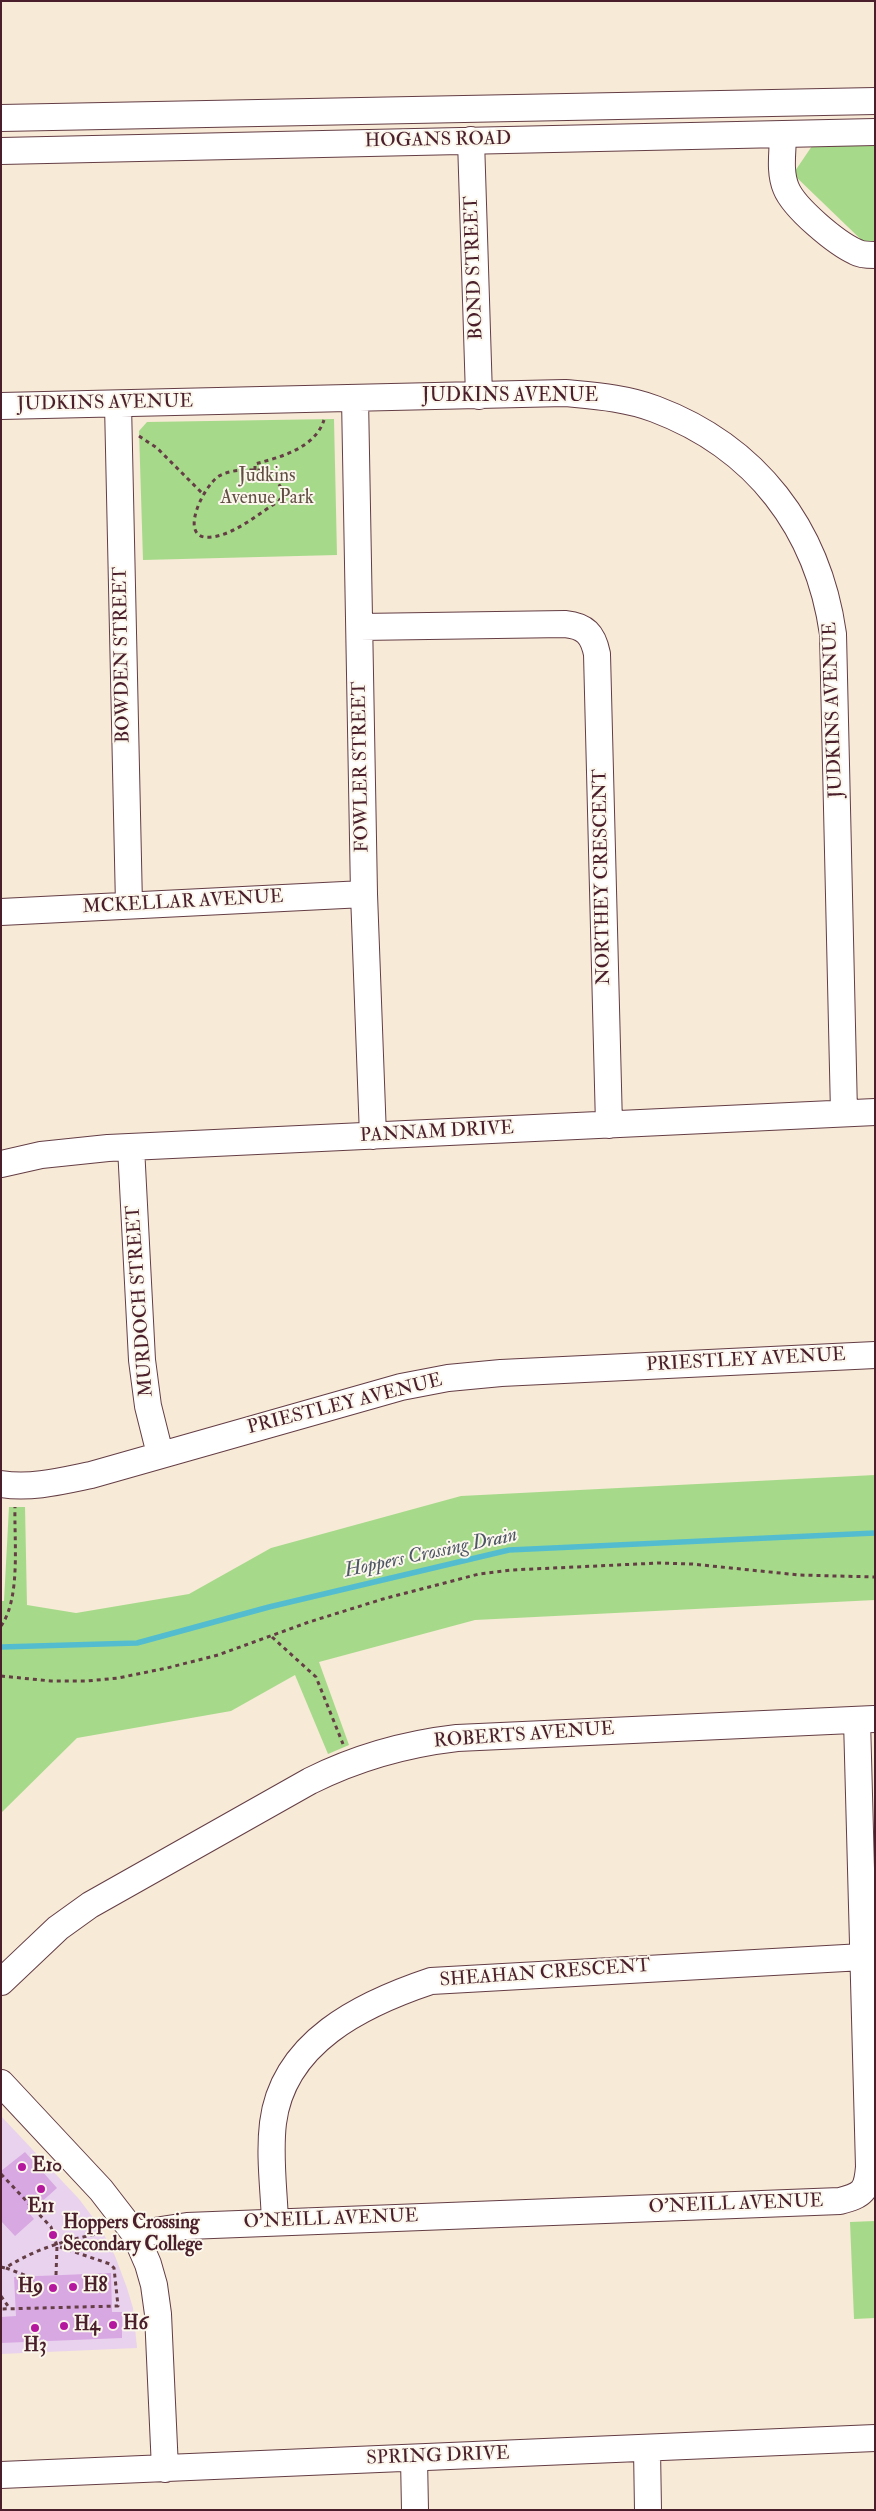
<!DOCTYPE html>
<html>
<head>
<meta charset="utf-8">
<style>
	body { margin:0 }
	#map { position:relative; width:876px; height:2511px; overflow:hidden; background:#f7ead6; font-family:"IM FELL Double Pica",serif }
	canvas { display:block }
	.frame { position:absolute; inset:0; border:2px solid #4a1f2b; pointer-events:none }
</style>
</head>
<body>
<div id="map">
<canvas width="876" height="2511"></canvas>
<div class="frame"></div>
</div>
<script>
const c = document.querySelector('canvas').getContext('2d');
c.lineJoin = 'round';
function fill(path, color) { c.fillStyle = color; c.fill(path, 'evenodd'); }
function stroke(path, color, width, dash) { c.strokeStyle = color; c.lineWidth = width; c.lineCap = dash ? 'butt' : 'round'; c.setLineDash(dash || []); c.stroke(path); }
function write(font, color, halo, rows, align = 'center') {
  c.font = font + ' "IM FELL Double Pica",serif'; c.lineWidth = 4; c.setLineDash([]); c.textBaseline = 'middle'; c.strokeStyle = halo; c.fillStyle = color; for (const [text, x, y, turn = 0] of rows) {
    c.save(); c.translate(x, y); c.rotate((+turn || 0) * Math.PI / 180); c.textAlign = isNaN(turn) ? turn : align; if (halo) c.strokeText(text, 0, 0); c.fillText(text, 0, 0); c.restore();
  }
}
fill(new Path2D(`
	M1 2116 79 2199 100 2227 115 2256 127 2288 133 2308 137 2348 1 2354Z`), '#e9d2ed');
fill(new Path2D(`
	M875 145V253L793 174 812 146Z
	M334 419 337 555 143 560 139 431 147 422Z
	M875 1475V1600L475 1620 319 1662 349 1745 328 1754 295 1675 231 1711 77 1738 1 1813V1601H4L9 1507H25L27 1605 76 1613 189 1594 271 1548 461 1496Z
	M875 2221V2318L854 2319 850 2222Z`), '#a6da8a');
stroke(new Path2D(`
	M1 1647 137 1643 269 1607 509 1550 875 1533`), '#53bdcf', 5.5);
fill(new Path2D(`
	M25 2152 57 2188 29 2213 34 2219 15 2236 1 2221V2171Z
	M111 2273 112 2312H122V2338L1 2343V2317L16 2316 14 2277Z`), '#d8a8e3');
const minor = new Path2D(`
	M1 118 875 101
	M783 134C783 151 779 171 786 188 794 208 836 243 856 252 861 255 869 255 875 255
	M471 140 479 396
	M1 151 875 132
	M355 398 364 894 373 1136
	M118 404 129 905
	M1 406 565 393C596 396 626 398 655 409 756 447 818 528 833 634L844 1113
	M360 627 565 624C585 626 593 634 597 654L609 1125
	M1 912 364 894
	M131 1147 142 1360 148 1406 160 1454
	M1 1164 41 1155 108 1148 875 1112
	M1 1484C31 1489 62 1481 91 1475L401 1387 448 1378 501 1373 875 1355
	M1 1982 58 1928 90 1905 310 1781C356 1758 405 1744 457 1738L874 1719
	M1 2083 101 2190 135 2234 148 2264 154 2285 158 2314 165 2469
	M275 2222C274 2190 269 2156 273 2123 283 2042 362 2004 431 1981L863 1957
	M135 2234 187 2226 840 2201C863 2195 867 2191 869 2167L857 1720
	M647 2449 648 2510
	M414 2458 415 2510
	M1 2475 875 2438`);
stroke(minor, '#643d45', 28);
stroke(new Path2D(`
	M139 436 157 448 203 494
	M255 470V464C281 457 315 448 324 420
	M260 470C270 472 282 485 283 494L279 501C259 513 236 534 212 537 176 542 203 486 219 476 231 469 247 470 260 470Z
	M1 1626C21 1598 14 1540 15 1507
	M272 1637 316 1677 343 1744
	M1 1676 51 1681H87L118 1678 167 1668 218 1655 309 1622 383 1599 479 1574 512 1570 659 1563 692 1564 799 1575 875 1577
	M1 2174 51 2227 57 2246 110 2264 114 2268 118 2306 1 2309
	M1 2267 5 2268C39 2247 67 2240 106 2232
	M6 2268 27 2276
	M56 2275 57 2246
	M1 2296 10 2309`), '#643d45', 3, [4, 4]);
stroke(minor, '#fff', 26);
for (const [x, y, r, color] of [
	[22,2167,5,"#b5179e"],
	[41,2189,5,"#b5179e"],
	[53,2235,5,"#b5179e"],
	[73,2287,5,"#b5179e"],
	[53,2288,5,"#b5179e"],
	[113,2325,5,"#b5179e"],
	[64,2326,5,"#b5179e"],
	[35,2328,5,"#b5179e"]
]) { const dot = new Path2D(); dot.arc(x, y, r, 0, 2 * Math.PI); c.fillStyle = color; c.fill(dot); stroke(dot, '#fbf7ec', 2); }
write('19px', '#4a1f2b', '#fbf7ec', [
	["HOGANS ROAD",438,141,-1],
	["BOND STREET",475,268,-92],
	["JUDKINS AVENUE",510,397],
	["JUDKINS AVENUE",105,404,-1],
	["BOWDEN STREET",123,655,-91],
	["JUDKINS AVENUE",834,710,-92],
	["FOWLER STREET",362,767,-91],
	["NORTHEY CRESCENT",603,877,-91],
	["MCKELLAR AVENUE",183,903,-3],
	["PANNAM DRIVE",437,1133,-3],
	["MURDOCH STREET",141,1301,-94],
	["PRIESTLEY AVENUE",746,1361,-3],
	["PRIESTLEY AVENUE",345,1405,-14],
	["ROBERTS AVENUE",524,1736,-4],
	["SHEAHAN CRESCENT",545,1974,-4],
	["O'NEILL AVENUE",736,2205,-2],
	["O'NEILL AVENUE",331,2220,-2],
	["SPRING DRIVE",438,2457,-2]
]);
write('19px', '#614e43', '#fbf7ec', [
	["Judkins",267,477],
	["Avenue Park",267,499]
]);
write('bold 19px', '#4a1f2b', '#fbf7ec', [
	["E10",32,2167],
	["E11",41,2208,"center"],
	["Hoppers Crossing",63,2224],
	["Secondary College",63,2246],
	["H8",83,2287],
	["H9",43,2288,"right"],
	["H6",123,2325],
	["H4",74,2326],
	["H3",35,2347,"center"]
], 'left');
write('italic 20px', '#4d5664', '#fbf7ec', [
	["Hoppers Crossing Drain",431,1554,-12]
]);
</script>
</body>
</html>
